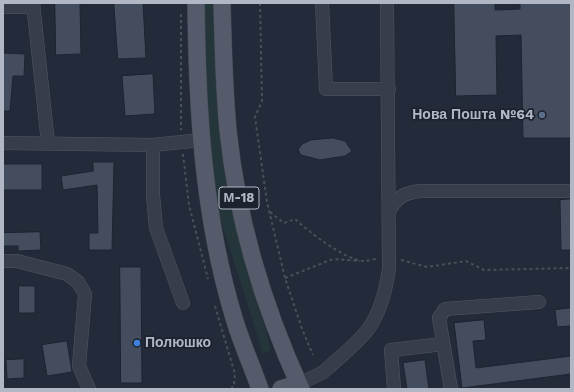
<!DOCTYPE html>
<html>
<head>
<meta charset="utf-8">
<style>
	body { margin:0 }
	#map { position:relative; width:574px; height:392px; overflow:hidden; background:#232a39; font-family:"Work Sans",sans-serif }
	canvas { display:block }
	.frame { position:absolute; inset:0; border:4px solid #b2b7c6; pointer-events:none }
</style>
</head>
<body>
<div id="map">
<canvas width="574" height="392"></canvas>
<div class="frame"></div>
</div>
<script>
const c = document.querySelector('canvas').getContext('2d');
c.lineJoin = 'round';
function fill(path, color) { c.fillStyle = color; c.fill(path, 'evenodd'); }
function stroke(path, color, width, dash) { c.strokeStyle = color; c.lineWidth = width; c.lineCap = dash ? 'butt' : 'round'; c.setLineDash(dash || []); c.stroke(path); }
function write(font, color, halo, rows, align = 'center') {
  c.font = font + ' "Work Sans",sans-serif'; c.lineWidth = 3.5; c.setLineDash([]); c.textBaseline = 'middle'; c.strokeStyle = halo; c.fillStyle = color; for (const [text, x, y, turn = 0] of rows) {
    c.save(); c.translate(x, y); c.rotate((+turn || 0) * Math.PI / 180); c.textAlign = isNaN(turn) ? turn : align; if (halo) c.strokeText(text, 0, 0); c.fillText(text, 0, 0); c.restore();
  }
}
fill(new Path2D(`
	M203 3H216L229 186 238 234 271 350 263 354 214 198 206 115Z`), '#25363a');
const building = new Path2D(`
	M55 3H80L81 54 56 55Z
	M114 3H143L146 58 118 59Z
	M454 3H495V10L520 9V3H571V138H523L521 35 496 36 497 95 456 96Z
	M3 53 25 54 24 76H13L10 111H3Z
	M153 74 155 114 125 116 122 76Z
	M333 138 345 141 352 151 345 156 320 160 301 155 298 150 302 144 311 140Z
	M93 162H114L112 250H89V233H98L97 185 63 190 61 176 93 171Z
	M3 164H42V190H3Z
	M571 199V250H561L560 200Z
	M40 232 41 250 18 251V246H3V233Z
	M120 267H141L142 383H121Z
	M19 286H35V313H19Z
	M571 308V326L557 327 555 310Z
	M484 320 486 340 473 341 476 368 571 356V374L462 388 454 323Z
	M67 341 72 372 47 376 42 345Z
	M24 359V378L7 379 6 360Z
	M425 360 429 389H407L403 363Z`);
fill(building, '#444d5e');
stroke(building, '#1e2430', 1);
const minor = new Path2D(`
	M33 3 48 143
	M322 3 326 89H389
	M3 7H33
	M3 143 153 145 201 140
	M153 145V195L156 228 183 303
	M389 211C397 197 404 193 420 191H571
	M3 261H17L67 274 78 282 85 294 79 366 89 389
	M298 384 322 373 329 367C342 355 359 342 369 328 381 311 386 289 389 269L387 3
	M394 389 391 350 443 344
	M451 389 439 318 445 309 539 302`);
const major = new Path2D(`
	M196 3C197 108 203 216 234 318 241 342 252 366 260 389
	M222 3C223 45 224 88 228 130 237 219 264 308 301 389
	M281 389 298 384`);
stroke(minor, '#525764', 14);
stroke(major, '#404653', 18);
stroke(new Path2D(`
	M260 3 262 101 255 117 267 202 285 278 302 329 313 355
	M181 14V130
	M183 154 189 205 208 279
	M270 212 284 223 295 219C309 232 345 260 364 261 368 261 373 259 377 259
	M401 260 427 267 466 261 484 270 571 268
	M285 278 333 259 360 261
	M215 306 235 374 234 385 231 389
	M326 388 327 389`), '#435358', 2, [3, 3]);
stroke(minor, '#373d4a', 13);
stroke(major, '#555b6a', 17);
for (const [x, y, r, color] of [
	[542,115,4,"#5c6f8a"],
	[137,343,4,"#3f7fe0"]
]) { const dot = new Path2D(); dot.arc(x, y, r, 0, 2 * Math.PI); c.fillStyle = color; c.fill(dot); stroke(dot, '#1c222e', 1.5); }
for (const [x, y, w] of [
	[239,198,40]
]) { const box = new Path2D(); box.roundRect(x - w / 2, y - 11, w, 22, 3); c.fillStyle = '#1c222e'; c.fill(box); stroke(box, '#b2b7c6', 1); }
write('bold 13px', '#b2b7c6', null, [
	["М-18",239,198]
]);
write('bold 14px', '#b2b7c6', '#1c222e', [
	["Нова Пошта №64",534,115],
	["Полюшко",145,343,"left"]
], 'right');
</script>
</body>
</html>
